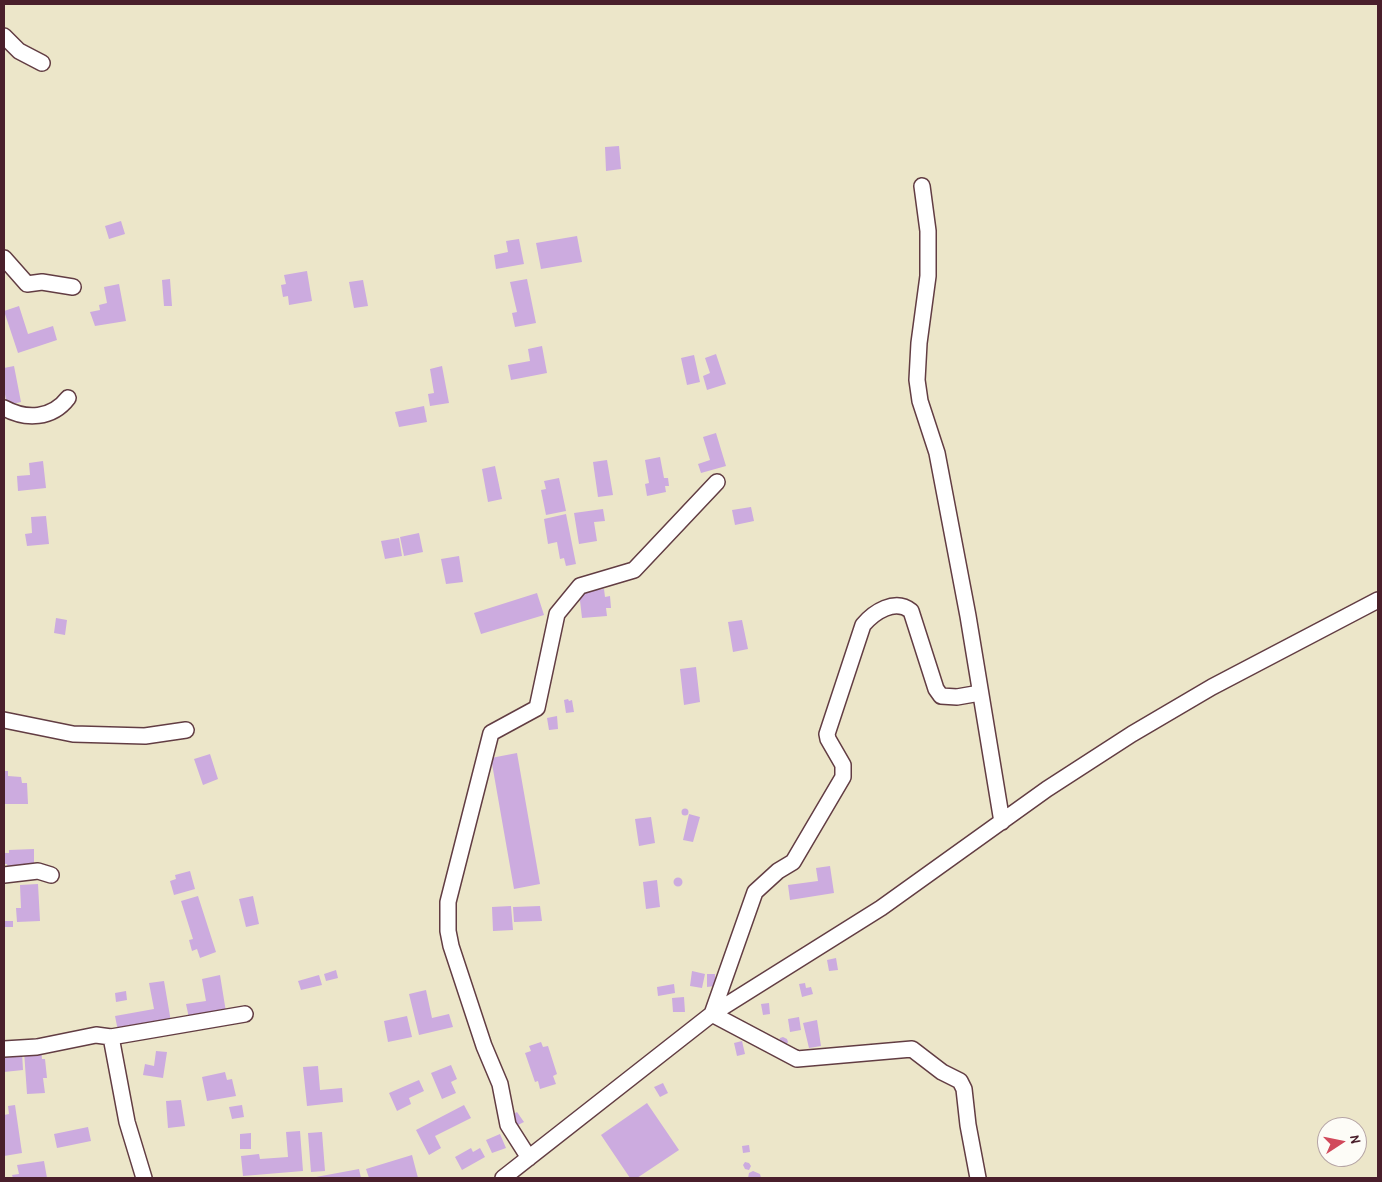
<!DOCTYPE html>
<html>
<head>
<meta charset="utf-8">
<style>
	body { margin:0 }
	#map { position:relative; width:1382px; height:1182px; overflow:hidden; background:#ece6c9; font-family:"Patrick Hand",sans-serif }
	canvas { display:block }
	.frame { position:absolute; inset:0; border:5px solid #4a1f2b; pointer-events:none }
	.north { position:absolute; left:1317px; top:1117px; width:50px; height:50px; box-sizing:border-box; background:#fdfcf7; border:1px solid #b5a4a5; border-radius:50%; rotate:79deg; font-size:14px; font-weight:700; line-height:20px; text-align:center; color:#4a1f2b }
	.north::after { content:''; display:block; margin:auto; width:18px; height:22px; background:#d1495b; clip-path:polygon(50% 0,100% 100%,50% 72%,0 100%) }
</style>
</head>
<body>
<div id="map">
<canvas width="1382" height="1182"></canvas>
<div class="frame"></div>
<div class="north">N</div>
</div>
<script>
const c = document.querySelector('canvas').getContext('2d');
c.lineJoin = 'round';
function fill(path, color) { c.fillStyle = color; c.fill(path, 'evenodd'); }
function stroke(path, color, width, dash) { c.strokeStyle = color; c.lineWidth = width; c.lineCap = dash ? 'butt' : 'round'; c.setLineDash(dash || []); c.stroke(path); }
fill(new Path2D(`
	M619 146 621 169 606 171 605 147Z
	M121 221 125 234 109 239 105 226Z
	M577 236 582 262 541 269 536 243Z
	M519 239 524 264 496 269 494 255 508 252 506 241Z
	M307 271 312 301 289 305 288 296 283 297 281 285 286 284 284 275Z
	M170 279 172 306H164L162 280Z
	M527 279 536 323 515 327 512 313 517 312 510 282Z
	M363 280 368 306 354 308 349 282Z
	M119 284 126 321 95 326 90 312 100 310 99 305 107 303 104 287Z
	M19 306 28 334 53 326 57 340 18 353 4 311Z
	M542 346 547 373 511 380 508 365 530 361 528 349Z
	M716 354 726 384 707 390 703 376 710 373 705 358Z
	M694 355 700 382 687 385 681 358Z
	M14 366 21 402 7 405 4 389V368Z
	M442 366 449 403 430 406 428 394 434 393 430 369Z
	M424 406 427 422 399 427 395 412Z
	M716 433 726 466 701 473 698 464 710 460 703 437Z
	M660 457 664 478H668L669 486H665L666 492 647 496 645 484 649 483 645 460Z
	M607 460 613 495 598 497 593 462Z
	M43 461 46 488 18 491 17 476 30 475 29 463Z
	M495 466 502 499 488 502 482 469Z
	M559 478 566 511 546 515 541 490 546 489 544 481Z
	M751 507 754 521 735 525 732 510Z
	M603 509 605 521 594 522 597 541 579 544 574 513Z
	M566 514 576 564 566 566 564 558 560 559 557 542 548 544 544 519Z
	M46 516 49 544 27 546 25 534 32 533 31 517Z
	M419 533 423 552 404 556 400 537Z
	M399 538 402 556 385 559 381 541Z
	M459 556 463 582 446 584 441 559Z
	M604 589 605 597 610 596 611 608H606L607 616 582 618 579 592Z
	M537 593 544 615 481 634 474 613Z
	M56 618 67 620 65 635 54 633Z
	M742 620 748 649 733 652 728 622Z
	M696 667 700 702 684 705 680 669Z
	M568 699 569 701 572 700 574 712 566 713 564 700Z
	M557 716 558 729 549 730 547 718Z
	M517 753 540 884 514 889 491 758Z
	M210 754 218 779 203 785 194 759Z
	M4 771H8V776L21 777 22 783H27L28 804H4Z
	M681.5 812a3.5 3.5 0 1 1 7 0a3.5 3.5 0 1 1-7 0Z
	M689 814 700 817 693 842 683 840Z
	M651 817 655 843 639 846 635 819Z
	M34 849V867L8 868 7 864H4V853H9V850Z
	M830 866 834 893 790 900 788 885 818 881 816 868Z
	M190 871 195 889 174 895 170 881 176 879 175 875Z
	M673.5 882a4.5 4.5 0 1 1 9 0a4.5 4.5 0 1 1-9 0Z
	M657 880 660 907 646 909 643 882Z
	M38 884 40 921 17 922 16 908H21L20 885Z
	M198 896 216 952 200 958 197 949 192 951 189 940 193 939 181 901Z
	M253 896 259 924 246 927 239 899Z
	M511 906 513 930 493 931 492 907Z
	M540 906 542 921 514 922 513 907Z
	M4 921H13V927H4Z
	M836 958 838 970 829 971 827 960Z
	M336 970 338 978 326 981 324 974Z
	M692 971 705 974 702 988 690 986Z
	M707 974H715V986L707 987Z
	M220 975 226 1012 189 1018 186 1004 206 1001 202 979Z
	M319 975 322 985 301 990 298 981Z
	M164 981 171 1022 118 1031 115 1016 154 1009 149 983Z
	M805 983 806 988 811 987 813 994 802 997 799 984Z
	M674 984 675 993 658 996 657 987Z
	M426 990 432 1018 449 1014 453 1027 419 1035 409 994Z
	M126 991 127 1000 116 1002 115 993Z
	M684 997 685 1012H673L672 998Z
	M769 1003 770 1014 763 1015 761 1004Z
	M407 1016 412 1037 388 1042 384 1021Z
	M799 1017 801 1030 790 1032 788 1019Z
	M817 1020 821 1046 809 1048 803 1023Z
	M783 1037 787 1039 788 1042 786 1045 779 1042 780 1038Z
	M742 1041 745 1054 737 1056 734 1043Z
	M541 1042 543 1047 548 1046 557 1074 553 1076 556 1084 540 1089 538 1081 535 1082 525 1053 531 1051 529 1046Z
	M41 1049 42 1059H45L47 1078H43L45 1093 27 1094 24 1051Z
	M156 1051 167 1052 163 1078 143 1075 145 1064 154 1066Z
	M22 1052 23 1070 4 1072V1053Z
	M451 1065 457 1079 451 1082 456 1093 442 1099 431 1073Z
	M318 1066 320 1090 342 1088 343 1102 307 1106 303 1067Z
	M225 1072 227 1080 232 1079 236 1096 207 1101 202 1077Z
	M419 1080 424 1091 409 1098 411 1104 397 1111 389 1093Z
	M663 1083 668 1093 660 1097 654 1087Z
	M181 1100 185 1126 168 1128 166 1101Z
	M647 1103 679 1150 637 1178H630L601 1135Z
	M15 1105 22 1153 4 1156V1115L9 1114 8 1106Z
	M242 1105 244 1117 232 1119 229 1107Z
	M464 1105 471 1118 435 1136 441 1148 429 1155 416 1130Z
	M517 1112 524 1122 516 1126 510 1116Z
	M88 1127 91 1141 57 1148 54 1134Z
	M300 1131 303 1171 243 1176 241 1156 259 1154 260 1159 288 1157 286 1132Z
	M322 1132 325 1171 311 1172 308 1133Z
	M251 1133V1149H240V1134Z
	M500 1134 506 1148 492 1153 486 1140Z
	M749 1145 750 1152 743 1153 742 1146Z
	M471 1148 473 1152 480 1148 485 1157 462 1170 455 1157Z
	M412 1155 418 1178H369L366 1169Z
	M44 1161 47 1178H13L12 1175 19 1174 17 1165Z
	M745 1162 749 1163 751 1166 749 1170 745 1169 743 1165Z
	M359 1169 361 1178H316V1177Z
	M753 1171 760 1174 761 1178H748L749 1173Z`), '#ccabdf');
const street = new Path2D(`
	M4 36 19 51 42 63
	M922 186 928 231V276L919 343 917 380 920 401 937 453 968 616 1002 822
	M4 258 27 284 42 282 73 287
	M4 408C26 420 52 419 68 398
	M4 720 73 734 145 736 186 730
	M4 875 38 871 51 875
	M4 1049 37 1047 96 1035 111 1037
	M529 1158 508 1125 500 1084 484 1046 451 946 448 931V902L491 733 537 708 557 614 580 586 634 570 717 482
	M144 1178 127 1122 111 1037 245 1014
	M503 1178 712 1014 881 908 1047 789 1132 734 1212 687 1378 600
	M978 1178 968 1125 964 1089 960 1081 942 1072 912 1049 797 1059 712 1014 755 892 778 871 793 862 843 777V765L828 739 827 734 863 625C874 612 895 598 911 611L936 689 941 696 957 697 980 693`);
stroke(street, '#623d43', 18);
stroke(street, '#fff', 15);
</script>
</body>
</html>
